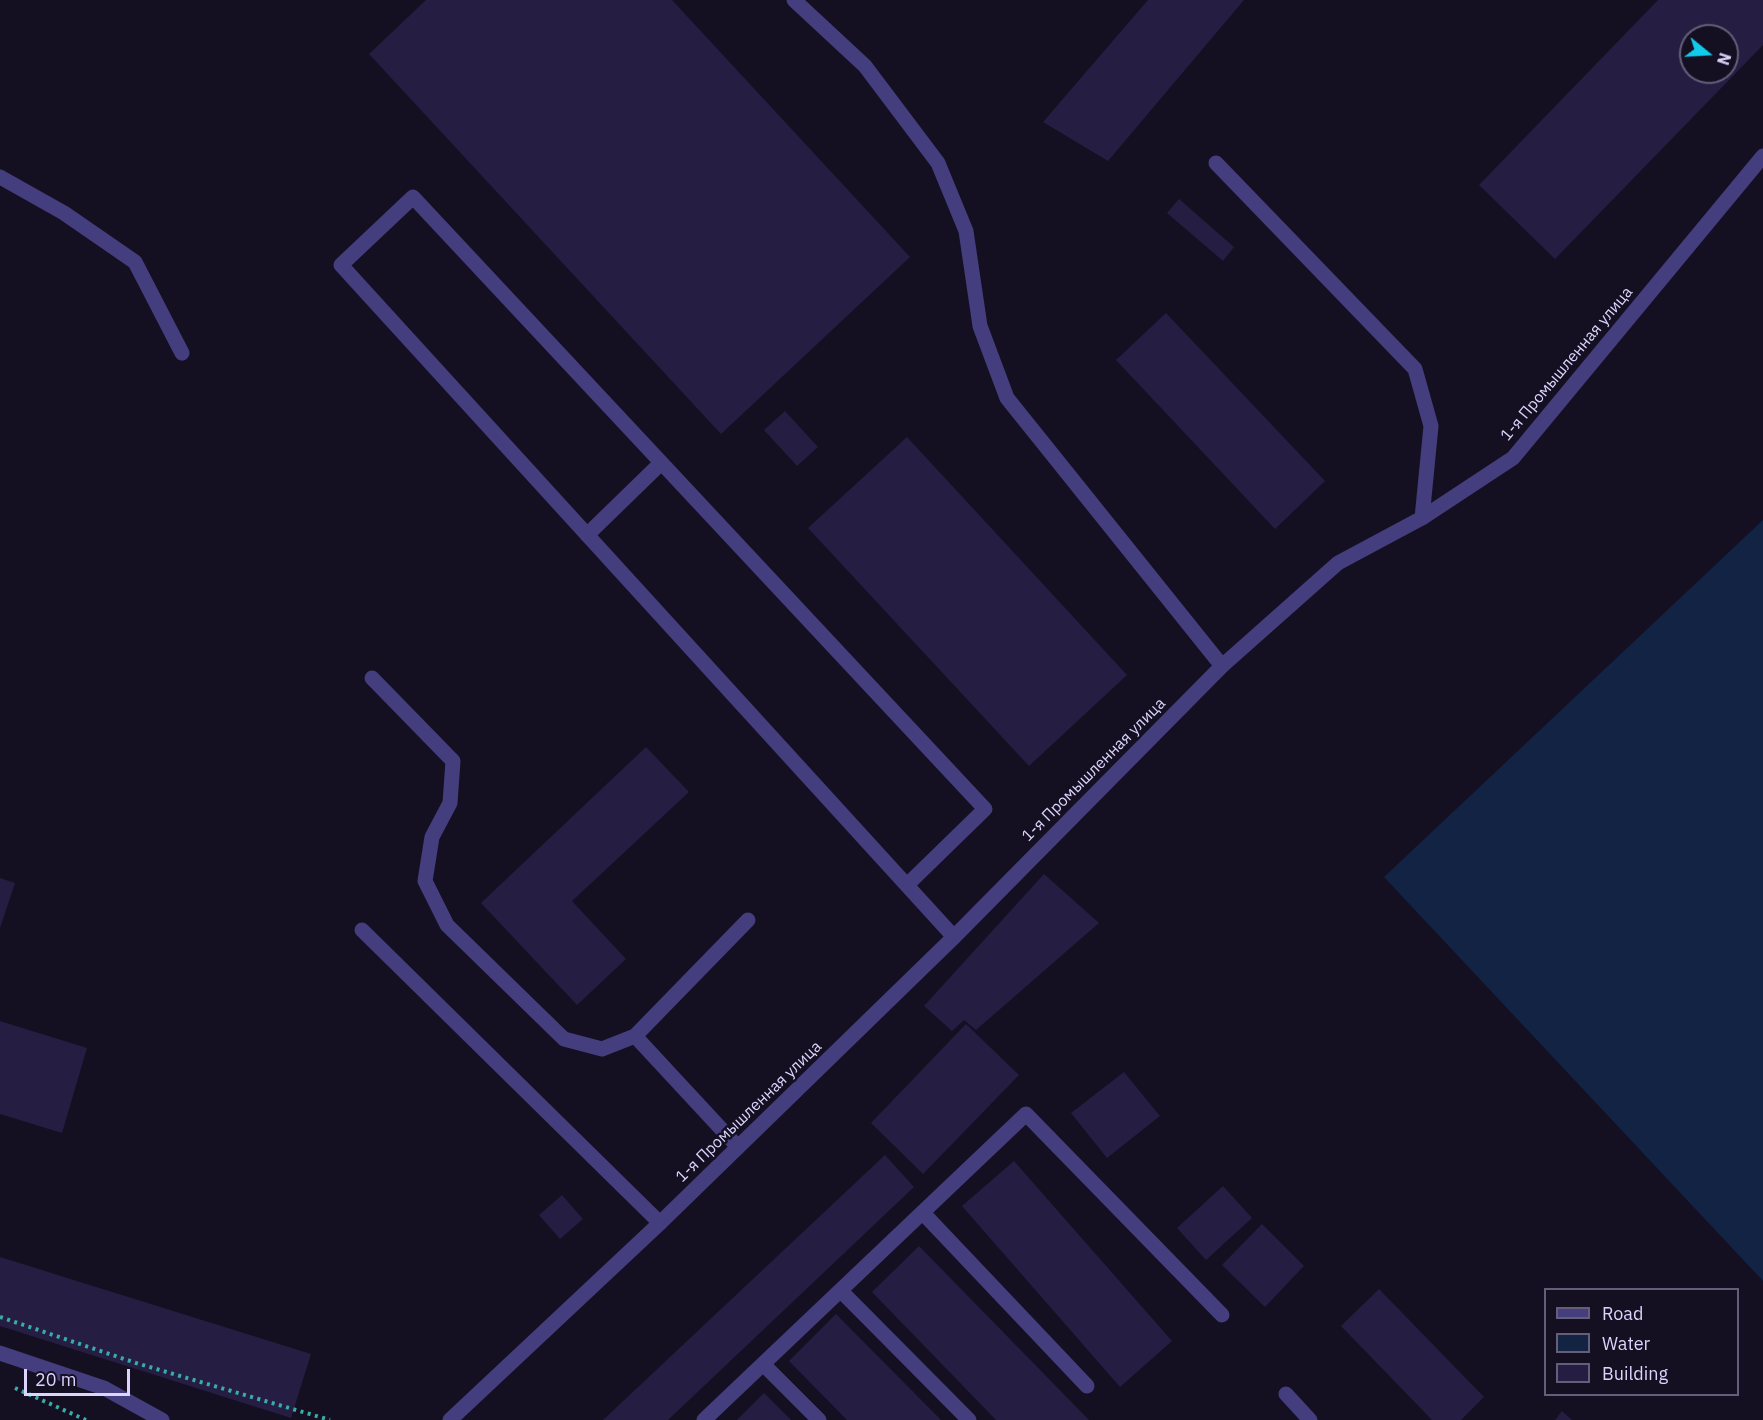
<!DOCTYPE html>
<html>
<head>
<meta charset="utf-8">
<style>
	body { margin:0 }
	#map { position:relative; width:1763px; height:1420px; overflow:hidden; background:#141022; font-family:"IBM Plex Sans",sans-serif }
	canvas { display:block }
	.legend { position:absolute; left:1544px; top:1288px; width:195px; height:108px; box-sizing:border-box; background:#141022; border:2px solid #645e79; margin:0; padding:8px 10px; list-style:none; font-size:18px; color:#dbd4fc }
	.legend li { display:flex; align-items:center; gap:12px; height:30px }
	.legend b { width:30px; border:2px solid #645e79 }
	.north { position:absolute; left:1679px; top:24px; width:60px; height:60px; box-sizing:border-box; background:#141022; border:2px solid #645e79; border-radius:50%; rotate:108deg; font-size:16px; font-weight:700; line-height:24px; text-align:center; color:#dbd4fc }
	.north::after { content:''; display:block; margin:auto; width:21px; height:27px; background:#12caea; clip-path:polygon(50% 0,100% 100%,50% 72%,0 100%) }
	.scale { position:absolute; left:24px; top:1369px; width:106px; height:27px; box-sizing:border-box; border:3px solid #dbd4fc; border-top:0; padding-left:8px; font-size:18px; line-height:21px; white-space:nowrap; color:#dbd4fc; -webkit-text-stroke:4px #141022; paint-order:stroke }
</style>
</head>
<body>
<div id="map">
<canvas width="1763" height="1420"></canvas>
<ul class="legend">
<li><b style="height:8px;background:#443e7e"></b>Road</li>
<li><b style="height:16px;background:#122344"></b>Water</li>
<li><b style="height:16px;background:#261d42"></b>Building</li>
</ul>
<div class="north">N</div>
<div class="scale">20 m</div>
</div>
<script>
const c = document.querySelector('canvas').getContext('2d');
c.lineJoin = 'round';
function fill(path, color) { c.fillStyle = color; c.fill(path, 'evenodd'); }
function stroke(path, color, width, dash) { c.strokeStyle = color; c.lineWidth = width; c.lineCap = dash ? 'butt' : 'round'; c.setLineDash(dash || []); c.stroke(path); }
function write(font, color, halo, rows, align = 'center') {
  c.font = font + ' "IBM Plex Sans",sans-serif'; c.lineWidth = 5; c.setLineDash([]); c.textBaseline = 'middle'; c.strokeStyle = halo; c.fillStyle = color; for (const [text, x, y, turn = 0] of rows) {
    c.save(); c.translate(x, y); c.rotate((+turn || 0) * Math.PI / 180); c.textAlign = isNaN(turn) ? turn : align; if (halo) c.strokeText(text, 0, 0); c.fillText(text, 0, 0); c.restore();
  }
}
fill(new Path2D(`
	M1763 520V1281L1384 877Z`), '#122344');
fill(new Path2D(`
	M426 0H672L910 257 721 434 369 54Z
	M1148 0H1244L1108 161 1043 122Z
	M1658 0H1763V45L1555 259 1479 185ZM1691 36H1727V72H1691Z
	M1179 199 1234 247 1223 261 1167 213Z
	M1166 313 1325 481 1275 529 1116 360Z
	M785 411 818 447 797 466 764 430Z
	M907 437 1127 675 1029 766 808 528Z
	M646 747 689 792 572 901 626 959 577 1005 481 903Z
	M1044 874 1099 923 976 1030 964 1020 952 1031 924 1006Z
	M0 878 15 883 0 928Z
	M0 1021 87 1048 62 1133 0 1114Z
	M966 1024 1019 1075 923 1174 871 1123Z
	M1124 1072 1160 1116 1107 1158 1071 1113Z
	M885 1155 914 1187 668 1420H603Z
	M1014 1161 1172 1341 1120 1387 962 1206Z
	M1223 1186 1252 1218 1206 1260 1177 1228Z
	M562 1195 583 1219 560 1239 539 1215Z
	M1262 1224 1304 1266 1265 1307 1222 1265Z
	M919 1246 1089 1420H996L872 1292Z
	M0 1257 311 1354 291 1418 0 1326Z
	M1379 1289 1484 1397 1461 1420H1432L1341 1326Z
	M836 1314 941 1420H847L789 1361Z
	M764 1393 791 1420H737Z
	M1562 1411 1572 1420H1555Z`), '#261d42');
stroke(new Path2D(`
	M0 1317 136 1363 330 1420
	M15 1388 86 1420`), '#38acaa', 4, [3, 4.5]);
stroke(new Path2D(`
	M794 0 865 66 938 163 966 231 980 326 1007 398 1222 666
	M1216 163 1415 369 1431 426 1422 518
	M0 177 64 213 135 262 182 353
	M587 535 661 463
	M372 678 453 761 450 803 432 837 425 881 447 925 564 1039 602 1049 635 1036 738 1147
	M907 885 985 809 413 197 341 265 954 937
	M362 930 660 1223
	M635 1036 748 920
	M923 1213 1087 1386
	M841 1291 969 1420
	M763 1364 819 1420
	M1286 1394 1310 1420
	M704 1420 1026 1114 1222 1315`), '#443e7e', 15);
stroke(new Path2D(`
	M0 1353 104 1388 162 1420
	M450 1420 660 1223 954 937 1222 666 1338 563 1422 518 1513 458 1763 156`), '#443e7e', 15);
write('16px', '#dbd4fc', '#141022', [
	["1-я Промышленная улица",1567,364,-50],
	["1-я Промышленная улица",1094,770,-45],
	["1-я Промышленная улица",749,1112,-44]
]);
</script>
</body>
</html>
